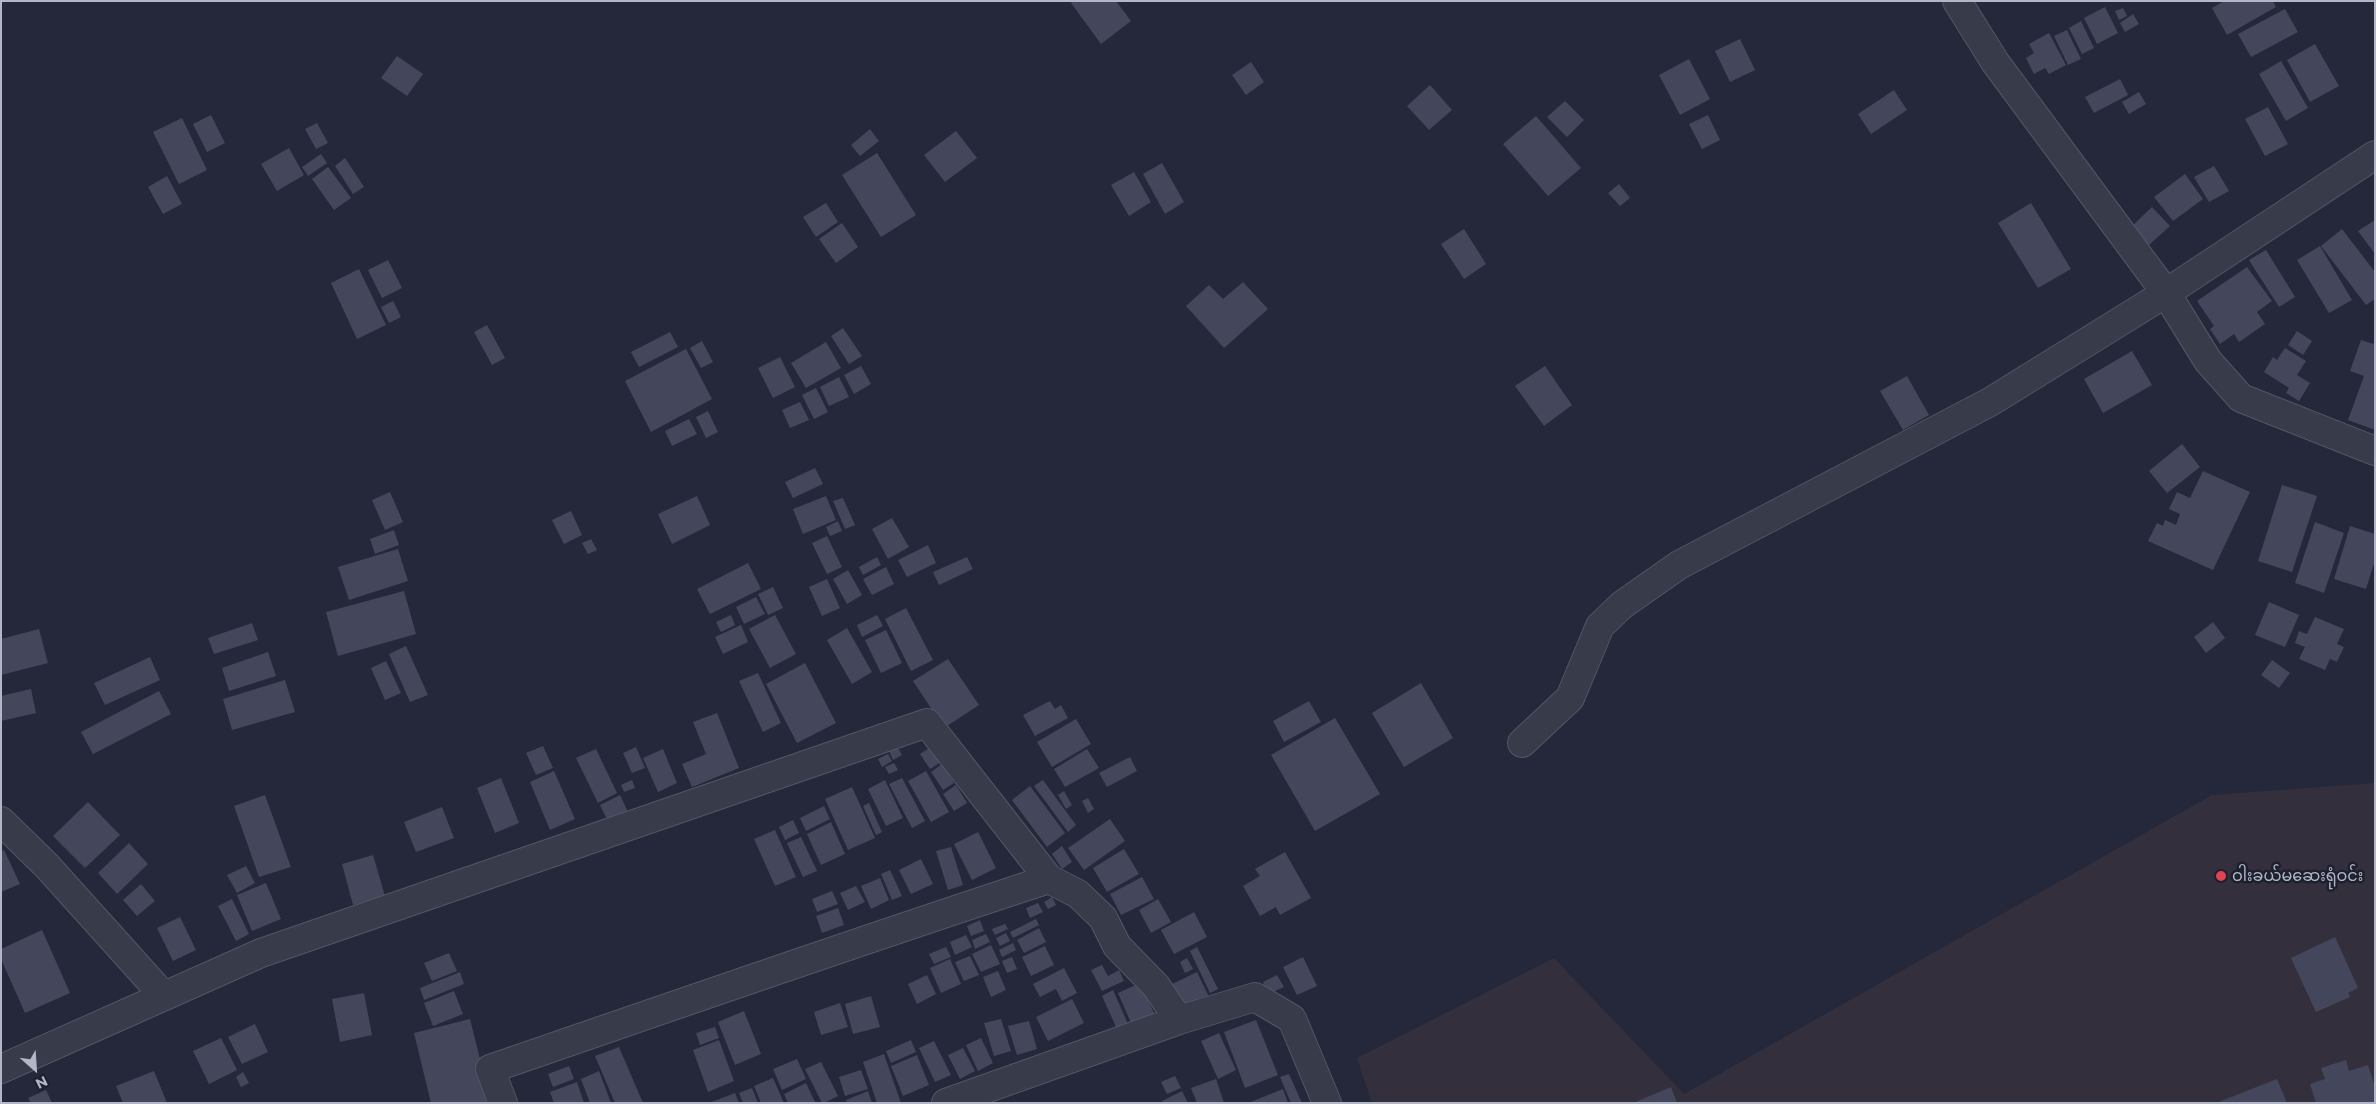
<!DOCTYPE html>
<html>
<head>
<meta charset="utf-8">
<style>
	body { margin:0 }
	#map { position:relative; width:2376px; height:1104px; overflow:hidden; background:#24283a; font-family:Montserrat,sans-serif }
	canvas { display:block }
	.frame { position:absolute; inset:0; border:2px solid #b3b6c6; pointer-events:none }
	.north { position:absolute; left:10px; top:1044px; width:50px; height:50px; -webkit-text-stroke:4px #1d202f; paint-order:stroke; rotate:154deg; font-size:14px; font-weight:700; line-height:20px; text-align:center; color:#b3b6c6 }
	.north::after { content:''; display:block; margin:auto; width:18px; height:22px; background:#b3b6c6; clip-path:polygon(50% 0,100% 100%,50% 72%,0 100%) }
</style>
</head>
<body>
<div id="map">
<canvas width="2376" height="1104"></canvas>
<div class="frame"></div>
<div class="north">N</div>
</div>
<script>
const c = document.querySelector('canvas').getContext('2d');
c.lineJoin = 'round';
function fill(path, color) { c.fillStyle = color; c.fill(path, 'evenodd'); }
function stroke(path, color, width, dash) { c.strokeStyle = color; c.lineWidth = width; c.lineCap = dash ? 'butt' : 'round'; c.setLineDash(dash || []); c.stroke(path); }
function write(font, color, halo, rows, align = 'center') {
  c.font = font + ' Montserrat,"Noto Sans Myanmar",sans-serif'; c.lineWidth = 5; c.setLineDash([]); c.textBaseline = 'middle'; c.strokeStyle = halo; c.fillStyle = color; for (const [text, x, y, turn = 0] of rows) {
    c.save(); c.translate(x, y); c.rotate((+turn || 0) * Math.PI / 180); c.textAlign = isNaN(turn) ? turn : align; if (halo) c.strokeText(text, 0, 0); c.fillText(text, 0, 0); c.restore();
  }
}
fill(new Path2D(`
	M2375 783V1103H1372L1357 1058 1554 958 1684 1094 2212 795Z`), '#342f3c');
fill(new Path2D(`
	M1073 1H1116L1131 21 1101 44 1071 3Z
	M2224 1H2273L2276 7 2227 35 2212 8Z
	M2105 7 2118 33 2097 44 2084 18Z
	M2123 8 2127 16 2119 20 2115 11Z
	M2285 9 2298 32 2251 57 2238 34Z
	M2133 14 2139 24 2125 32 2120 23Z
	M2081 21 2094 48 2082 54 2069 28Z
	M2067 30 2081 59 2068 65 2054 36Z
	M2049 33 2066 65 2049 74 2045 68 2034 74 2026 58 2034 53 2029 44Z
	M1740 39 1755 70 1730 82 1715 51Z
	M2315 44 2339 86 2310 102 2287 60Z
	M397 56 423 74 407 96 381 78Z
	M1689 59 1710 99 1680 115 1659 75Z
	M2281 61 2308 108 2286 121 2259 74Z
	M1251 62 1264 82 1246 95 1232 75Z
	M2120 79 2128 95 2094 113 2085 97Z
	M1430 85 1452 110 1429 130 1407 106Z
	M1894 90 1907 110 1871 134 1858 114Z
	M2139 92 2146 104 2129 114 2122 102Z
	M1565 101 1584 120 1567 137 1547 117Z
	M2268 107 2288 144 2265 156 2245 119Z
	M211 115 225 143 207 152 193 124Z
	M1708 115 1720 140 1702 149 1689 124Z
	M1536 116 1581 168 1548 196 1503 144Z
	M182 118 207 170 179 184 153 132Z
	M317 123 328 143 316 149 305 129Z
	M870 129 879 141 860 156 851 145Z
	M956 131 977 158 945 182 924 155Z
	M289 148 304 175 277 191 261 164Z
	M877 153 916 215 881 237 842 175Z
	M321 154 327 163 308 176 302 167Z
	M345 158 364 187 353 194 335 166Z
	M1162 163 1184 202 1165 214 1143 174Z
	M2214 166 2229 191 2209 202 2194 177Z
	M328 167 351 198 334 210 312 179Z
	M1134 172 1151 202 1129 216 1111 185Z
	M2185 174 2203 199 2173 221 2154 197Z
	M167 176 182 204 163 214 148 187Z
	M1619 184 1630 198 1620 206 1608 193Z
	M826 203 838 222 816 237 803 217Z
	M2031 203 2071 269 2038 288 1998 223Z
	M2152 207 2170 226 2149 245 2131 227Z
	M2375 220V254L2358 231Z
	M842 223 858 247 836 263 819 239Z
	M1464 229 1486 264 1464 279 1441 244Z
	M2342 229 2375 272V299L2366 305 2321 246Z
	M2320 246 2352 300 2329 313 2297 260Z
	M2266 250 2295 297 2279 307 2249 260Z
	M388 260 402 288 382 298 368 270Z
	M2247 267 2272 301 2257 312 2265 324 2239 342 2234 334 2220 344 2210 329 2214 326 2197 301Z
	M359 269 386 325 357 339 331 283Z
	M1243 282 1268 309 1224 348 1186 306 1209 285 1223 299Z
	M393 301 401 317 389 323 381 307Z
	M487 325 505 358 492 365 474 332Z
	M843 328 862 356 849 364 831 336Z
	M2297 331 2312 341 2303 355 2288 345Z
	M670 332 678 347 639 367 631 352Z
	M2361 340 2373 344 2375 340V430L2348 420 2364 376 2350 371Z
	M702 341 713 362 701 368 690 348Z
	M826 342 841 368 806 388 791 363Z
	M2285 348 2306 361 2297 375 2310 383 2299 401 2286 393 2289 388 2264 372 2273 357 2277 360Z
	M686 349 712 399 651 432 625 381Z
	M2132 351 2152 385 2103 413 2084 379Z
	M780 357 795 387 773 398 758 368Z
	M861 366 871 384 854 394 844 375Z
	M1545 366 1572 405 1544 426 1515 386Z
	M1907 376 1929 415 1903 430 1880 391Z
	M839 377 849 397 829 406 820 387Z
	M816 388 828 412 814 419 802 395Z
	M800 402 809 420 790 428 782 410Z
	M708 411 718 432 706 438 696 417Z
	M689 419 697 434 672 446 665 431Z
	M2182 444 2200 467 2167 493 2149 471Z
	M815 468 823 484 793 498 785 482Z
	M2203 471 2250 492 2213 570 2148 541 2157 523 2163 526 2165 520 2176 525 2180 514 2169 509 2177 492 2190 498Z
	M2282 485 2317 496 2292 572 2258 561Z
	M390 492 403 522 385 530 372 500Z
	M697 496 710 525 672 544 658 514Z
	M826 496 836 520 803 534 793 509Z
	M843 498 855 525 845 529 833 501Z
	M571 511 582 535 564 544 552 520Z
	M892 518 909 547 888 559 872 529Z
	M838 521 842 531 830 536 826 527Z
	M2315 522 2344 533 2324 593 2295 583Z
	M2350 526 2375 534V560L2366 589 2334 579Z
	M394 530 399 545 375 554 370 539Z
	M827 536 842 567 827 574 812 543Z
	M591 539 597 550 588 554 582 543Z
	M928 545 936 563 907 577 898 560Z
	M398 549 408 581 349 600 338 567Z
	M877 557 881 565 863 575 859 567Z
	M967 557 973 569 939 585 933 572Z
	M748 563 761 589 710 614 697 589Z
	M886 567 894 584 872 595 863 579Z
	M848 570 862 595 847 604 833 579Z
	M827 579 840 608 822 616 809 587Z
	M773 587 783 608 768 615 758 594Z
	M404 591 416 634 338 656 326 612Z
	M756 597 765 614 744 624 736 607Z
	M2269 602 2299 615 2285 647 2255 635Z
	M906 608 933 660 911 671 885 619Z
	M731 615 735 625 721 632 716 622Z
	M775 615 796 654 770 668 749 629Z
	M877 615 883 626 862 637 857 625Z
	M2315 617 2344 629 2337 644 2344 647 2337 662 2330 659 2325 670 2299 659 2305 647 2295 643 2299 631 2307 634Z
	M2213 622 2225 638 2206 653 2194 637Z
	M252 623 258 640 214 654 208 638Z
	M741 625 748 642 723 654 715 637Z
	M847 628 872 672 852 684 827 640Z
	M39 629 48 663 1 675V639Z
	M886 630 902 663 881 673 865 640Z
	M406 646 428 695 410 702 389 654Z
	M268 652 276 676 229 691 222 668Z
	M150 657 160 680 105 705 94 683Z
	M948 659 979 705 944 728 913 681Z
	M2272 660 2290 673 2279 688 2261 675Z
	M386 661 401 693 385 700 371 668Z
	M805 663 836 723 797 743 766 684Z
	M758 673 781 723 763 732 739 681Z
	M285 680 295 712 232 730 223 699Z
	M1421 683 1453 738 1404 767 1372 713Z
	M31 689 36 713 1 721V696Z
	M159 691 171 714 93 754 81 732Z
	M1050 701 1055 709 1061 705 1068 718 1035 736 1023 715Z
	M1309 701 1321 722 1284 742 1273 721Z
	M717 713 739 768 692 787 682 764 706 754 693 722Z
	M1335 718 1380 794 1315 831 1271 755Z
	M1076 719 1091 744 1052 767 1037 742Z
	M543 746 553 768 536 775 526 753Z
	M897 746 902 755 893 760 889 751Z
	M636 747 645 768 632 773 623 753Z
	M931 747 941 762 930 769 920 754Z
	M596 749 617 793 598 803 576 758Z
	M663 749 677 783 658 792 643 758Z
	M1087 749 1099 768 1065 787 1054 769Z
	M888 754 892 761 882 767 878 759Z
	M1130 757 1137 771 1107 787 1099 773Z
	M894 763 898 770 889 774 885 767Z
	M942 764 954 783 943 790 931 772Z
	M554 771 575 819 550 830 530 782Z
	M926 771 949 812 931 822 908 781Z
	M501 778 519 823 495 833 477 788Z
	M902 778 925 821 912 828 889 784Z
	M632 780 635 788 624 792 621 785Z
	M885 780 903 818 886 826 868 789Z
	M1043 780 1076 825 1068 832 1034 786Z
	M956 785 967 803 954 811 943 794Z
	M1030 786 1065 833 1047 847 1012 800Z
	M852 787 875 838 848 850 825 799Z
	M1064 791 1072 805 1066 809 1058 795Z
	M265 795 291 867 259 877 234 806Z
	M620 795 631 818 611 827 600 805Z
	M1088 798 1094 809 1088 813 1082 801Z
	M88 802 120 835 85 868 53 836Z
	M869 803 882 832 876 835 863 806Z
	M824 806 830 819 806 831 800 818Z
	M442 807 454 838 416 852 404 822Z
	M1110 819 1125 841 1084 870 1068 848Z
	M793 820 799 833 785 840 779 827Z
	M831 822 845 854 821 865 807 834Z
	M775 830 796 877 775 886 754 839Z
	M978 832 996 868 972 880 954 844Z
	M801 837 817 871 803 877 787 843Z
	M129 843 148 864 117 894 98 873Z
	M1062 846 1072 862 1062 869 1052 854Z
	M951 847 963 885 948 890 936 851Z
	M1124 849 1139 874 1107 892 1093 868Z
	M4 850 20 884 1 892V851Z
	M1285 852 1311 898 1280 915 1276 907 1260 916 1243 886 1260 876 1255 869Z
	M373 855 385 896 353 905 342 864Z
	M921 859 933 884 911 894 899 870Z
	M246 866 255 883 237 893 227 875Z
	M890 870 902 896 892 900 881 874Z
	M1142 877 1154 899 1121 915 1110 894Z
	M880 878 889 900 871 909 861 886Z
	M266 883 281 919 252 931 237 895Z
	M141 884 155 901 137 916 123 900Z
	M856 886 865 902 848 910 840 893Z
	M832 891 838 904 817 912 812 899Z
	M1052 897 1056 905 1048 909 1044 902Z
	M232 899 249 934 236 941 218 906Z
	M1158 899 1171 922 1151 933 1139 910Z
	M1038 903 1043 912 1030 918 1026 908Z
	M838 908 844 925 822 933 816 916Z
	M1194 912 1207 937 1174 954 1161 930Z
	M180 917 196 950 173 961 157 928Z
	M1036 919 1039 925 1013 938 1010 932Z
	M980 920 984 931 971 936 967 926Z
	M1005 924 1008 929 995 935 992 929Z
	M1039 928 1046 942 1024 953 1017 940Z
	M42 930 70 993 25 1013 1 959V949Z
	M1006 933 1010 941 1000 946 996 938Z
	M986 934 990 942 975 949 972 940Z
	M966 935 972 947 955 955 950 942Z
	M2335 937 2358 988 2348 993 2350 997 2316 1012 2291 958Z
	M1013 943 1016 950 1002 957 999 950Z
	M991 945 1000 964 981 972 972 954Z
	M1045 946 1054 965 1031 976 1022 957Z
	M946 947 951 957 934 964 929 954Z
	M1197 947 1218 989 1210 993 1190 951Z
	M449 953 457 971 432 981 424 963Z
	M970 956 979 975 964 981 955 962Z
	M1012 957 1017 969 1007 973 1002 961Z
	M1303 957 1317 986 1297 995 1283 967Z
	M1187 958 1193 969 1185 973 1180 962Z
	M950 959 961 984 941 993 930 968Z
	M1102 965 1108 976 1119 970 1124 981 1102 991 1091 970Z
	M1064 968 1077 993 1062 1001 1056 989 1040 997 1033 984Z
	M998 971 1006 990 991 997 983 977Z
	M460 972 464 984 424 1000 420 988Z
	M1197 972 1209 997 1183 1010 1170 985Z
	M927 975 936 994 917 1004 908 984Z
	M1277 975 1284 987 1269 994 1263 982Z
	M1140 983 1157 1019 1134 1030 1118 993Z
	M1113 990 1128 1024 1117 1029 1102 996Z
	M454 991 463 1014 433 1026 424 1003Z
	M364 993 372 1035 340 1042 332 999Z
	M871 996 880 1027 853 1034 845 1004Z
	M1072 999 1084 1023 1048 1041 1036 1017Z
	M840 1003 848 1027 821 1035 814 1012Z
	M744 1011 761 1054 735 1065 718 1022Z
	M470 1019 491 1103H431L414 1033Z
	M1001 1019 1011 1051 994 1056 984 1023Z
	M1256 1020 1278 1075 1245 1088 1224 1032Z
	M1029 1021 1037 1049 1017 1055 1008 1026Z
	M255 1024 268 1052 242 1064 228 1037Z
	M715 1027 719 1038 700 1045 696 1033Z
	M1219 1033 1236 1070 1218 1079 1201 1041Z
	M221 1038 237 1070 209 1084 193 1051Z
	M981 1038 993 1063 978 1071 966 1045Z
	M719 1040 734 1081 708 1092 693 1050Z
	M911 1040 916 1052 891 1063 886 1051Z
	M934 1041 951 1075 935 1082 919 1048Z
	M619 1047 643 1103H615L595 1056Z
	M963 1048 975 1071 960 1079 948 1055Z
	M884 1054 901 1103H877L863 1062Z
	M917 1055 929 1085 903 1096 891 1066Z
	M797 1059 806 1079 782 1090 773 1069Z
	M2346 1060 2349 1071 2368 1065 2375 1087V1103H2316L2310 1084 2325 1079 2321 1068Z
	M821 1062 838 1096 824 1103H822L805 1069Z
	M569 1066 574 1079 553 1087 548 1074Z
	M861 1070 868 1089 845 1096 839 1077Z
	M154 1071 167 1103H123L116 1086Z
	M599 1071 611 1103H590L581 1079Z
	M243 1072 249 1083 241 1087 236 1077Z
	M1289 1074 1302 1103H1291L1280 1077Z
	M1175 1076 1181 1088 1167 1094 1161 1082Z
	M773 1078 784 1103H761L754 1086Z
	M1216 1079 1224 1103H1197L1191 1088Z
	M2277 1079 2287 1103H2216Z
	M577 1082 584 1103H554L550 1092Z
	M806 1083 815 1102 788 1103 784 1094Z
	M1671 1087 1677 1103H1633Z
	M752 1088 758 1103H743L739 1093Z
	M1283 1089 1288 1103H1248Z
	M46 1090 52 1103H31L28 1098Z
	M868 1091 872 1103H847L846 1100Z
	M1182 1091 1188 1103H1163L1162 1101Z
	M735 1093 739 1103H709Z`), '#44475b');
const street = new Path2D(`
	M1957 1 1995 62 2166 293 2208 361 2241 398 2375 451
	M1522 743 1570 698 1600 626 1622 605 1679 565 1990 402 2166 293 2375 155
	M1 821 47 866 164 996
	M1 1069 261 953 927 723 1049 879
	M503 1103 490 1069C676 1005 862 940 1049 879L1078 894 1103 918 1117 946 1156 986 1179 1020
	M946 1103 1179 1020 1255 997 1292 1019 1327 1103`);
stroke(street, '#535665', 30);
stroke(street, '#383b4a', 28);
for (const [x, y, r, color] of [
	[2221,876,6,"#e0444e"]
]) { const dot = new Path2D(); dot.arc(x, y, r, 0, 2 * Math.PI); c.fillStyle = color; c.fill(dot); stroke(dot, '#1d202f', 2); }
write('16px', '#b3b6c6', '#1d202f', [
	["ဝါးခယ်မဆေးရုံဝင်း",2232,876]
], 'left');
</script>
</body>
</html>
